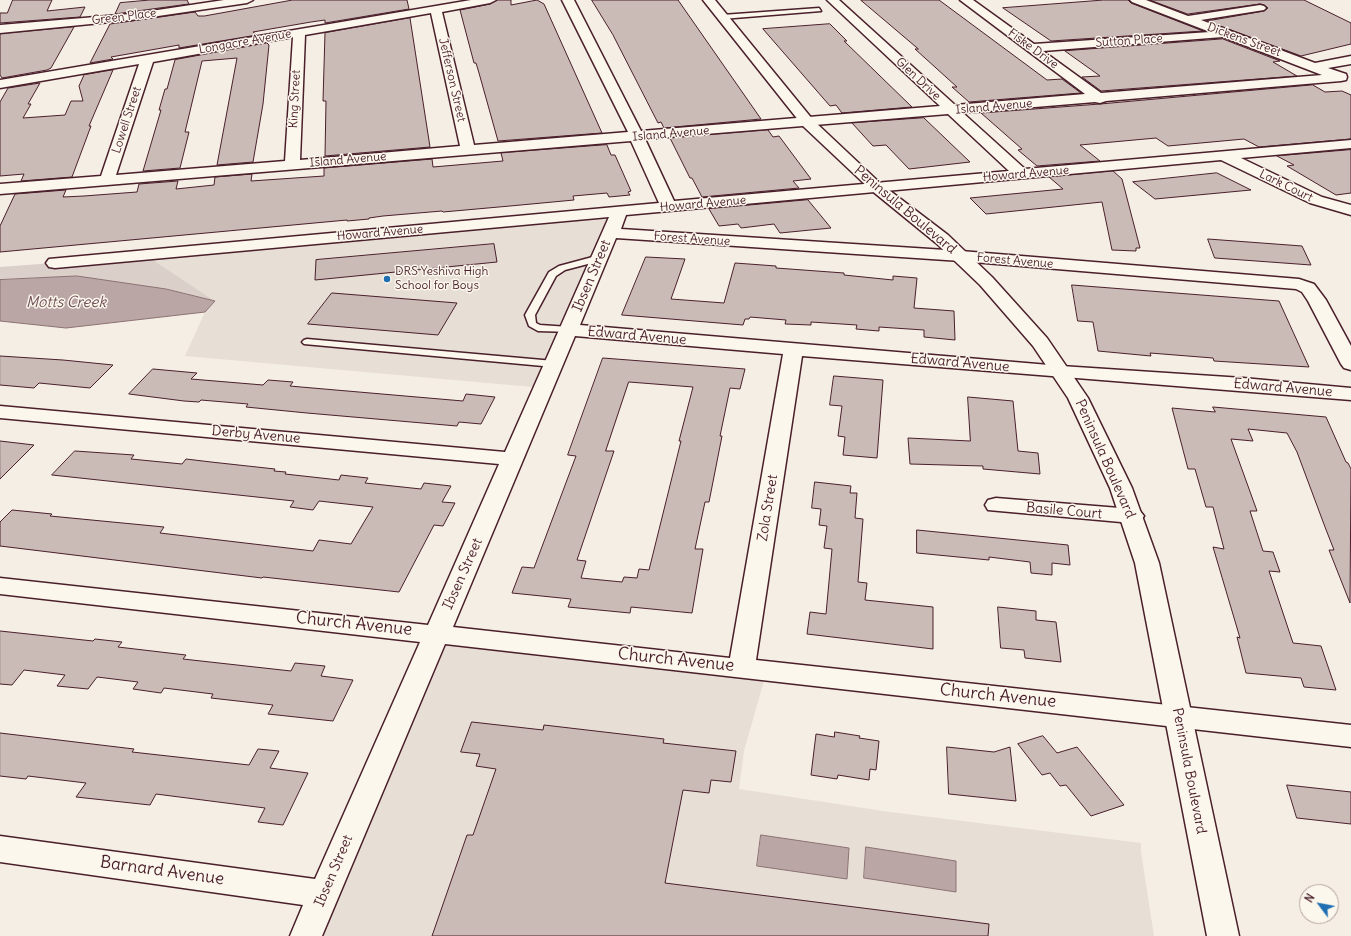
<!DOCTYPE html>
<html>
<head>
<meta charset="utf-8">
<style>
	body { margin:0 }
	#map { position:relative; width:1351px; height:936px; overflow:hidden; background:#f4eee4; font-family:Delius,sans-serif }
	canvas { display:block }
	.north { position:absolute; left:1299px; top:884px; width:40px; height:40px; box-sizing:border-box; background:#fbf7ec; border:1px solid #b4a19f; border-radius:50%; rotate:302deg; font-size:11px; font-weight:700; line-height:16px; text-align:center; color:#4a1f2b }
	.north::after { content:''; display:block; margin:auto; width:14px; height:18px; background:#1f6fb2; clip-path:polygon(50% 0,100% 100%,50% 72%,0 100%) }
</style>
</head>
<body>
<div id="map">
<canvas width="1351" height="936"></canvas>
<div class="north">N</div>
</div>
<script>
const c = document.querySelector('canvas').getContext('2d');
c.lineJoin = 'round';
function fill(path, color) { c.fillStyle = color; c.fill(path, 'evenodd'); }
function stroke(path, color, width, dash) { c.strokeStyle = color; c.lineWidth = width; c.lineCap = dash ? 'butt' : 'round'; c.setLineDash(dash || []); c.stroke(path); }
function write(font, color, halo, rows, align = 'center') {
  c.font = font + ' Delius,sans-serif'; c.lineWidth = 3; c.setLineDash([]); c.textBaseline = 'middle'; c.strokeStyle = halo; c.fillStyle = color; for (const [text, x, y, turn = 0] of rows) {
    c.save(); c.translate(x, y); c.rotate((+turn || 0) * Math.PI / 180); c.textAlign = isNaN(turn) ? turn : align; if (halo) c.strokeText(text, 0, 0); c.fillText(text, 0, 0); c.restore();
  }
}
fill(new Path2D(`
	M620 213 544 388 185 356 205 312 215 301 147 256Z
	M446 634 767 670 744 751 739 789 890 812 1141 843V852L1154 936H320Z`), '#e7dfd6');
fill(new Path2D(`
	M147 256 215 301 166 289 0 280V267Z`), '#dbd0c9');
const water = new Path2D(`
	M77 276 166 289 215 301 205 312 66 328 0 321V280Z
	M761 835 849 848 847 879 757 866Z
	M866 847 956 861V892L864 878Z`);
fill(water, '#baa7a5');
stroke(water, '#8d7174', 1);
const building = new Path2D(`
	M13 0H52L47 11 85 7 80 17 0 23V13H7Z
	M150 0H187L189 4 115 14 120 3Z
	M293 0H407L409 9 325 23V20L311 22 253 32 257 35 179 48V45L111 57 113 59 90 63 110 24 195 12 198 16H204Z
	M497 0H511V5L537 0 544 4 602 133 498 141 479 73 476 63H474L460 10 490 4Z
	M592 0H678L761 119 664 128 661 122 658 123 613 35Z
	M861 0H939L1047 80 1062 79 1081 93 969 102 952 87H957L915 49H918Z
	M1104 0H1128L1131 3 1203 31 1051 41 1003 8Z
	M1150 0H1304L1351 23V44L1301 56 1207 21 1264 11 1268 8 1264 5 1260 4 1188 14Z
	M410 18 430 147 325 156 326 101H323L325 33Z
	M830 24 847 41H844L912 107 842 113 836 105 830 106 763 29Z
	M74 27 51 68 47 70 2 78 0 75V34Z
	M1223 39 1280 61 1273 62 1297 76 1101 91 1082 77 1100 76 1065 51Z
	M267 43 269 45 263 104 253 162 217 165 237 58 202 61 185 132H189L180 168 143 171 161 110H159L165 89H167L175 60Z
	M113 70 89 126H91L72 177 21 181 24 174 0 176V102L8 88 40 83 28 104H31L23 118 65 115 71 101H83L79 86 84 75Z
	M1313 85 1325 92 1342 91 1351 95V139L1259 147 1244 139 1168 146 1156 138 1080 145 1100 161 1037 166 1018 150 1022 149 981 113 1100 104Z
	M924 118 970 162 909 169 886 145 873 146 852 123Z
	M768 130 773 137 779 136 811 179 793 181 799 188 702 197 692 178H690L670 138Z
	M607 145 611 155H615L631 191 628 192 630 195 609 197 607 193 573 196 574 200 510 206 443 212 442 211 383 216 369 218V219L347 221V220L0 252V226L15 194 66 190 63 197 84 196 137 192 139 184 178 181 176 189 214 185 215 177 252 174 251 181 324 176V168L432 159 433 167 503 161 501 153Z
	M1351 150V193L1336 195 1287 166 1294 165 1277 156Z
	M1113 171 1122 179 1140 248H1136V251L1112 250 1102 202 986 214 970 198 1063 189 1049 177Z
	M1217 173 1251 190 1155 199 1133 182Z
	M808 200 831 228 780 233 774 224 741 228 738 224 719 226 709 209Z
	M1208 239 1302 246 1311 265 1215 258Z
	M494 244 497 262 315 280 316 260Z
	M646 257 685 259 671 299 724 303 735 263 776 266V268L844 273V275L893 280V276L917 278 914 308 954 311 955 340 924 337V330L879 327V331L856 329 857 325 811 322V325L785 324 786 320 750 317 749 319H745L743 325 622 315Z
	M1072 285 1279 301 1309 367 1214 361 1213 358 1150 353 1151 356 1098 351 1093 322 1078 321Z
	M332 293 457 303 438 335 308 324Z
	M0 356 63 360 113 365 90 388 39 383 34 388 0 385Z
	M603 358 745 369 740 389 730 388 720 436H722L709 502H705L695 549H703L692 613 631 607 630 613 568 607 571 599 512 593 522 567 534 568 576 456 568 455ZM629 382 693 387 679 441H681L649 570 639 569 637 578 624 577 622 582 581 578 586 561 577 560 614 451H606Z
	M153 369 197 373 191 379 263 385 268 380 293 382 290 386 301 387 463 401 466 394 495 397 481 424 459 422 457 426 307 413 246 407 248 404 201 400 199 402 184 401 129 394Z
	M834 376 883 380 877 458 843 455 845 437 838 436 842 406 830 405Z
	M968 397 1013 401 1018 451 1038 453 1040 474 983 469V466L910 464 908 438 970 441Z
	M1213 407 1326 417 1346 462 1348 463 1351 469 1350 603 1329 550H1334L1325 527 1297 452 1287 433 1248 429 1253 441 1231 439 1257 511H1250L1263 551 1273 552 1280 572 1269 571 1293 643 1321 646 1336 690 1304 687 1301 678 1246 673 1237 637 1240 638 1213 547 1224 549 1213 507H1206L1195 469H1188L1172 408 1215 412Z
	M0 441 34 445 0 479Z
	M75 451 134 455 131 459 182 464 186 459 211 462 275 469 274 471 286 472 285 474 339 480 341 475 368 478 365 483 421 489 424 483 451 486 442 502 455 503 443 526 434 525 399 592 263 577 262 578 0 546V522L12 510 52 514 50 516 164 527 160 533 313 551 319 540 351 544 373 507 319 501 313 510 290 507 294 501 52 475Z
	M815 482 851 486 850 493H857L855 518 863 519 858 582 867 583 865 600 933 607V649L807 634 810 612 826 614 832 549 824 548 827 526 819 525 821 509 812 508Z
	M917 530 1068 545 1070 565 1052 563V575L1031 573 1030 562 989 557V560L917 553Z
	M998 607 1036 611V620L1056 622 1061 662 1025 658 1024 650 1001 648Z
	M0 631 93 641 95 639 122 642 118 647 186 655 183 659 291 671 295 663 325 666 321 676 353 680 333 721 268 714 273 705 211 698 213 694 164 688 161 693 133 689 138 682 97 677 88 689 57 686 65 675 24 670 12 685 0 684Z
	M472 722 543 730 544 725 664 739 663 743 736 751 731 782 711 780 709 793 683 790 665 883 989 924 988 936H432L467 835H473L496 769 476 766 480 754 461 752Z
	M835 732 860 736 859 738 879 741 876 770 870 769 869 780 838 775 837 779 811 775 816 734 834 737Z
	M0 733 134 749 132 752 249 765 258 749 279 751 270 768 308 773 283 825 258 822 265 808 156 794 150 805 76 797 86 783 28 776 26 779 0 776Z
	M1043 736 1057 753 1077 747 1124 805 1091 816 1066 785 1060 786 1050 773 1042 775 1018 744Z
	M947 747 994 752 1010 747 1016 801 949 794Z
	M1287 785 1351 792V824L1297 818Z`);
fill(building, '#cabbb6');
stroke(building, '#4a1f2b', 1);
const lane = new Path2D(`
	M819 8 821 11 722 19 719 17 722 15Z
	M600 255 604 258 603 260 565 270 556 276 535 315 536 323 540 325 569 327 572 328V332L538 331 529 326 525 315 549 272 559 266Z
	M307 339 554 361 559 364 554 367 304 344 302 342 304 340Z`);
const street = new Path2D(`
	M224 0H253L247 3 131 20 0 33V25L131 14Z
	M471 0H496L490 3 442 12 474 145 628 132 562 0H574L641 131 940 106 827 0H839L955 105 1085 94 960 0H973L1034 44 1210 32 1132 2 1130 0H1146L1188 16 1260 5 1264 6 1266 8 1264 10 1201 20 1315 63 1351 56V64L1328 68 1346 74 1347 77 1346 80 1341 81 1106 101 1100 103 1095 102 963 113 1025 169 1351 140V148L1241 158 1322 197 1351 205V215L1310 203 1221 160 626 215 621 229 961 251 1299 279 1314 284 1326 300 1351 346V370L1344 368 1341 364 1308 301 1302 292 1296 289 961 261 616 238 580 325 1061 366 1243 378 1351 388V400L802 356 756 660 1351 725V747L445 644 322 936H290L303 905 0 862V836L315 879 420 642 0 594V578L428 625 499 464 0 418V406L505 452 609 217 55 268 49 267 46 263 49 259 659 203 631 141 0 194V184L101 176 139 64 0 88V80ZM431 13 460 146 300 160 305 35ZM293 37 285 161 116 175 153 62ZM1223 37 1322 75 1101 93 1043 51ZM948 114 1009 171 674 201 645 139ZM575 336 783 354 730 658 453 627Z
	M996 498 1132 509 1140 511 1144 516 1140 521 1132 523 988 510 985 505 988 500Z`);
const primary = new Path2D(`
	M703 0H715L813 120 881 184 948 235 992 277 1047 338 1088 398 1132 488 1159 563 1239 936H1207L1135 563 1110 488 1068 398 1033 346 980 285 936 243 871 190 803 126Z`);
stroke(lane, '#4a1f2b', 3);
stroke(street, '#4a1f2b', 3);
stroke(primary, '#4a1f2b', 3);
fill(lane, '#fbf7ec');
fill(street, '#fbf7ec');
fill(primary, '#fbf7ec');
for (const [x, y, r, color] of [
	[387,279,4,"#1f6fb2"]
]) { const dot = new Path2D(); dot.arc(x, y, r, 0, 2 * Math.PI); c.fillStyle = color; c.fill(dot); stroke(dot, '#fbf7ec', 1.5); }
write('12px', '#4a1f2b', '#fbf7ec', [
	["Green Place",124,17,-7],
	["Dickens Street",1244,40,20],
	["Sutton Place",1129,41,-4],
	["Longacre Avenue",245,42,-10],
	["Fiske Drive",1033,49,36],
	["Glen Drive",918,79,43],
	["Jefferson Street",452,80,77],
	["King Street",295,99,-87],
	["Island Avenue",994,107,-5],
	["Lowell Street",127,120,-72],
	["Island Avenue",671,134,-5],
	["Island Avenue",348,160,-5],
	["Howard Avenue",1026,174,-5],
	["Lark Court",1286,186,26],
	["Howard Avenue",703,204,-5],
	["Howard Avenue",380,233,-5],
	["Forest Avenue",692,239,4],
	["Forest Avenue",1015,261,5]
]);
write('12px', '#4a1f2b', '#fbf7ec', [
	["DRS Yeshiva High",395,272],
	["School for Boys",395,286]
], 'left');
write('14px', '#4a1f2b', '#fbf7ec', [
	["Peninsula Boulevard",905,210,40],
	["Ibsen Street",592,276,-67],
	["Edward Avenue",637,336,5],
	["Edward Avenue",960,363,5],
	["Edward Avenue",1283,388,5],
	["Derby Avenue",256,435,5],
	["Peninsula Boulevard",1105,459,66],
	["Zola Street",768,508,-81],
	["Basile Court",1064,511,5],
	["Ibsen Street",463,574,-66],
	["Peninsula Boulevard",1189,771,79],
	["Ibsen Street",334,871,-67]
]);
write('italic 15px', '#714f56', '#fbf7ec', [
	["Motts Creek",66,303]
]);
write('17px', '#4a1f2b', '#fbf7ec', [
	["Church Avenue",354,624,6],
	["Church Avenue",676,660,6],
	["Church Avenue",998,696,6],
	["Barnard Avenue",162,871,8]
]);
</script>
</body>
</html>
